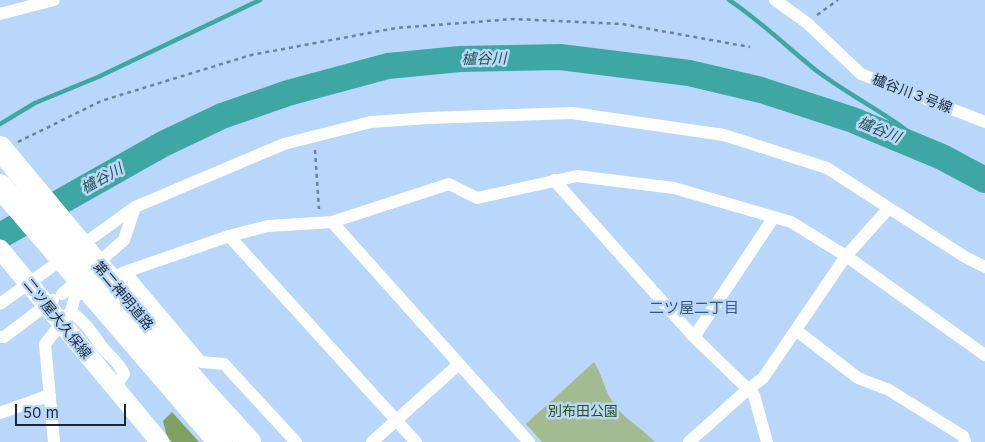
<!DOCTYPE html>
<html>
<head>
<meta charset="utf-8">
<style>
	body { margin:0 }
	#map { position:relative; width:985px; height:442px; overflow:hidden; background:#b8d7fb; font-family:Inter,sans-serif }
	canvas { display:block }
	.scale { position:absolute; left:15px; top:404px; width:111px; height:22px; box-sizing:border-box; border:2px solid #1b2634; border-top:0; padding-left:6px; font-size:15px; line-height:18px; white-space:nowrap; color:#1b2634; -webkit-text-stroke:4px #b8d7fb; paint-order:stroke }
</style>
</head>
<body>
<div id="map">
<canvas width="985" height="442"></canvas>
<div class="scale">50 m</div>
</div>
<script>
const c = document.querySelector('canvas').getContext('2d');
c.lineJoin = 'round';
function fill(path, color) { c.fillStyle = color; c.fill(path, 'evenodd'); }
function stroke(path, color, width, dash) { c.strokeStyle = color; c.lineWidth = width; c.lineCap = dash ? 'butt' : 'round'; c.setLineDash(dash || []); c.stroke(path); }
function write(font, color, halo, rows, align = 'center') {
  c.font = font + ' Inter,"Noto Sans JP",sans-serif'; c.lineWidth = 5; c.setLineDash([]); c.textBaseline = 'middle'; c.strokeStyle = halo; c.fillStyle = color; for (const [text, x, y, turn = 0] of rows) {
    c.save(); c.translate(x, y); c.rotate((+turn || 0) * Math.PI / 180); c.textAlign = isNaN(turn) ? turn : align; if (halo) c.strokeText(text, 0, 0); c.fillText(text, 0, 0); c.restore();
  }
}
fill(new Path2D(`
	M594 362C602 374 604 389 612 401 622 418 642 428 655 442H542L526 424Z`), '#a3bb91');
fill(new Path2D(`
	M172 412 199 442H172L167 437 163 421Z`), '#7ea063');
stroke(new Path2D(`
	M729 0C759 20 785 45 813 68 851 98 897 117 932 152
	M0 124 35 103 98 77 260 0`), '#3fa7a3', 4.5);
stroke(new Path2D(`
	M0 236 163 144 222 116 288 93 388 66 460 59 560 57 689 73 761 90 853 120 942 157 985 180`), '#3fa7a3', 26);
stroke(new Path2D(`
	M817 15 838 0
	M18 142 101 101 251 55 396 28 514 19 622 24 750 47
	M315 150 319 209`), '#6d839c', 2.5, [4, 4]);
stroke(new Path2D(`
	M775 0 807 23 861 74 985 122
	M0 14 54 0
	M554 180 694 337 754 395 767 442
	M332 222 529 442
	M229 236 416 442
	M125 272 201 362 224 364 296 442
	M62 294 124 240 135 207
	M0 304 135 207 284 144 371 122 428 118 572 113 724 135 827 168 965 257 985 267
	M71 311C86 324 91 331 102 347 110 357 119 362 124 374L114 389
	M797 331 858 378 889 390 963 436 965 442
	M0 337H4L53 300
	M694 337 774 217
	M0 413 50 395
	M54 442 45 344 71 311 75 296 125 272 229 236 268 226 332 222 449 184 477 198 577 176 674 188 791 222 846 256 985 355
	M372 442 459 364
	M689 442 747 390 763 378 846 256 889 208`), '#fff', 12);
stroke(new Path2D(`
	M0 249 160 442`), '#fff', 19);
stroke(new Path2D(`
	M0 148 198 386 249 442
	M0 186 220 442`), '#fff', 24);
write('14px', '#1b2634', '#b8d7fb', [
	["櫨谷川３号線",912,94,21],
	["第二神明道路",123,296,50],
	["二ツ屋大久保線",57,319,51]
]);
write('14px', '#2f4f0c', '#b8d7fb', [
	["別布田公園",583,412]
]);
write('italic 15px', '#285553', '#b8d7fb', [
	["櫨谷川",484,59,-1],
	["櫨谷川",879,130,22],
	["櫨谷川",102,179,-29]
]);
write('15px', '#3d5775', '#b8d7fb', [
	["二ツ屋二丁目",694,308]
]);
</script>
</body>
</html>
